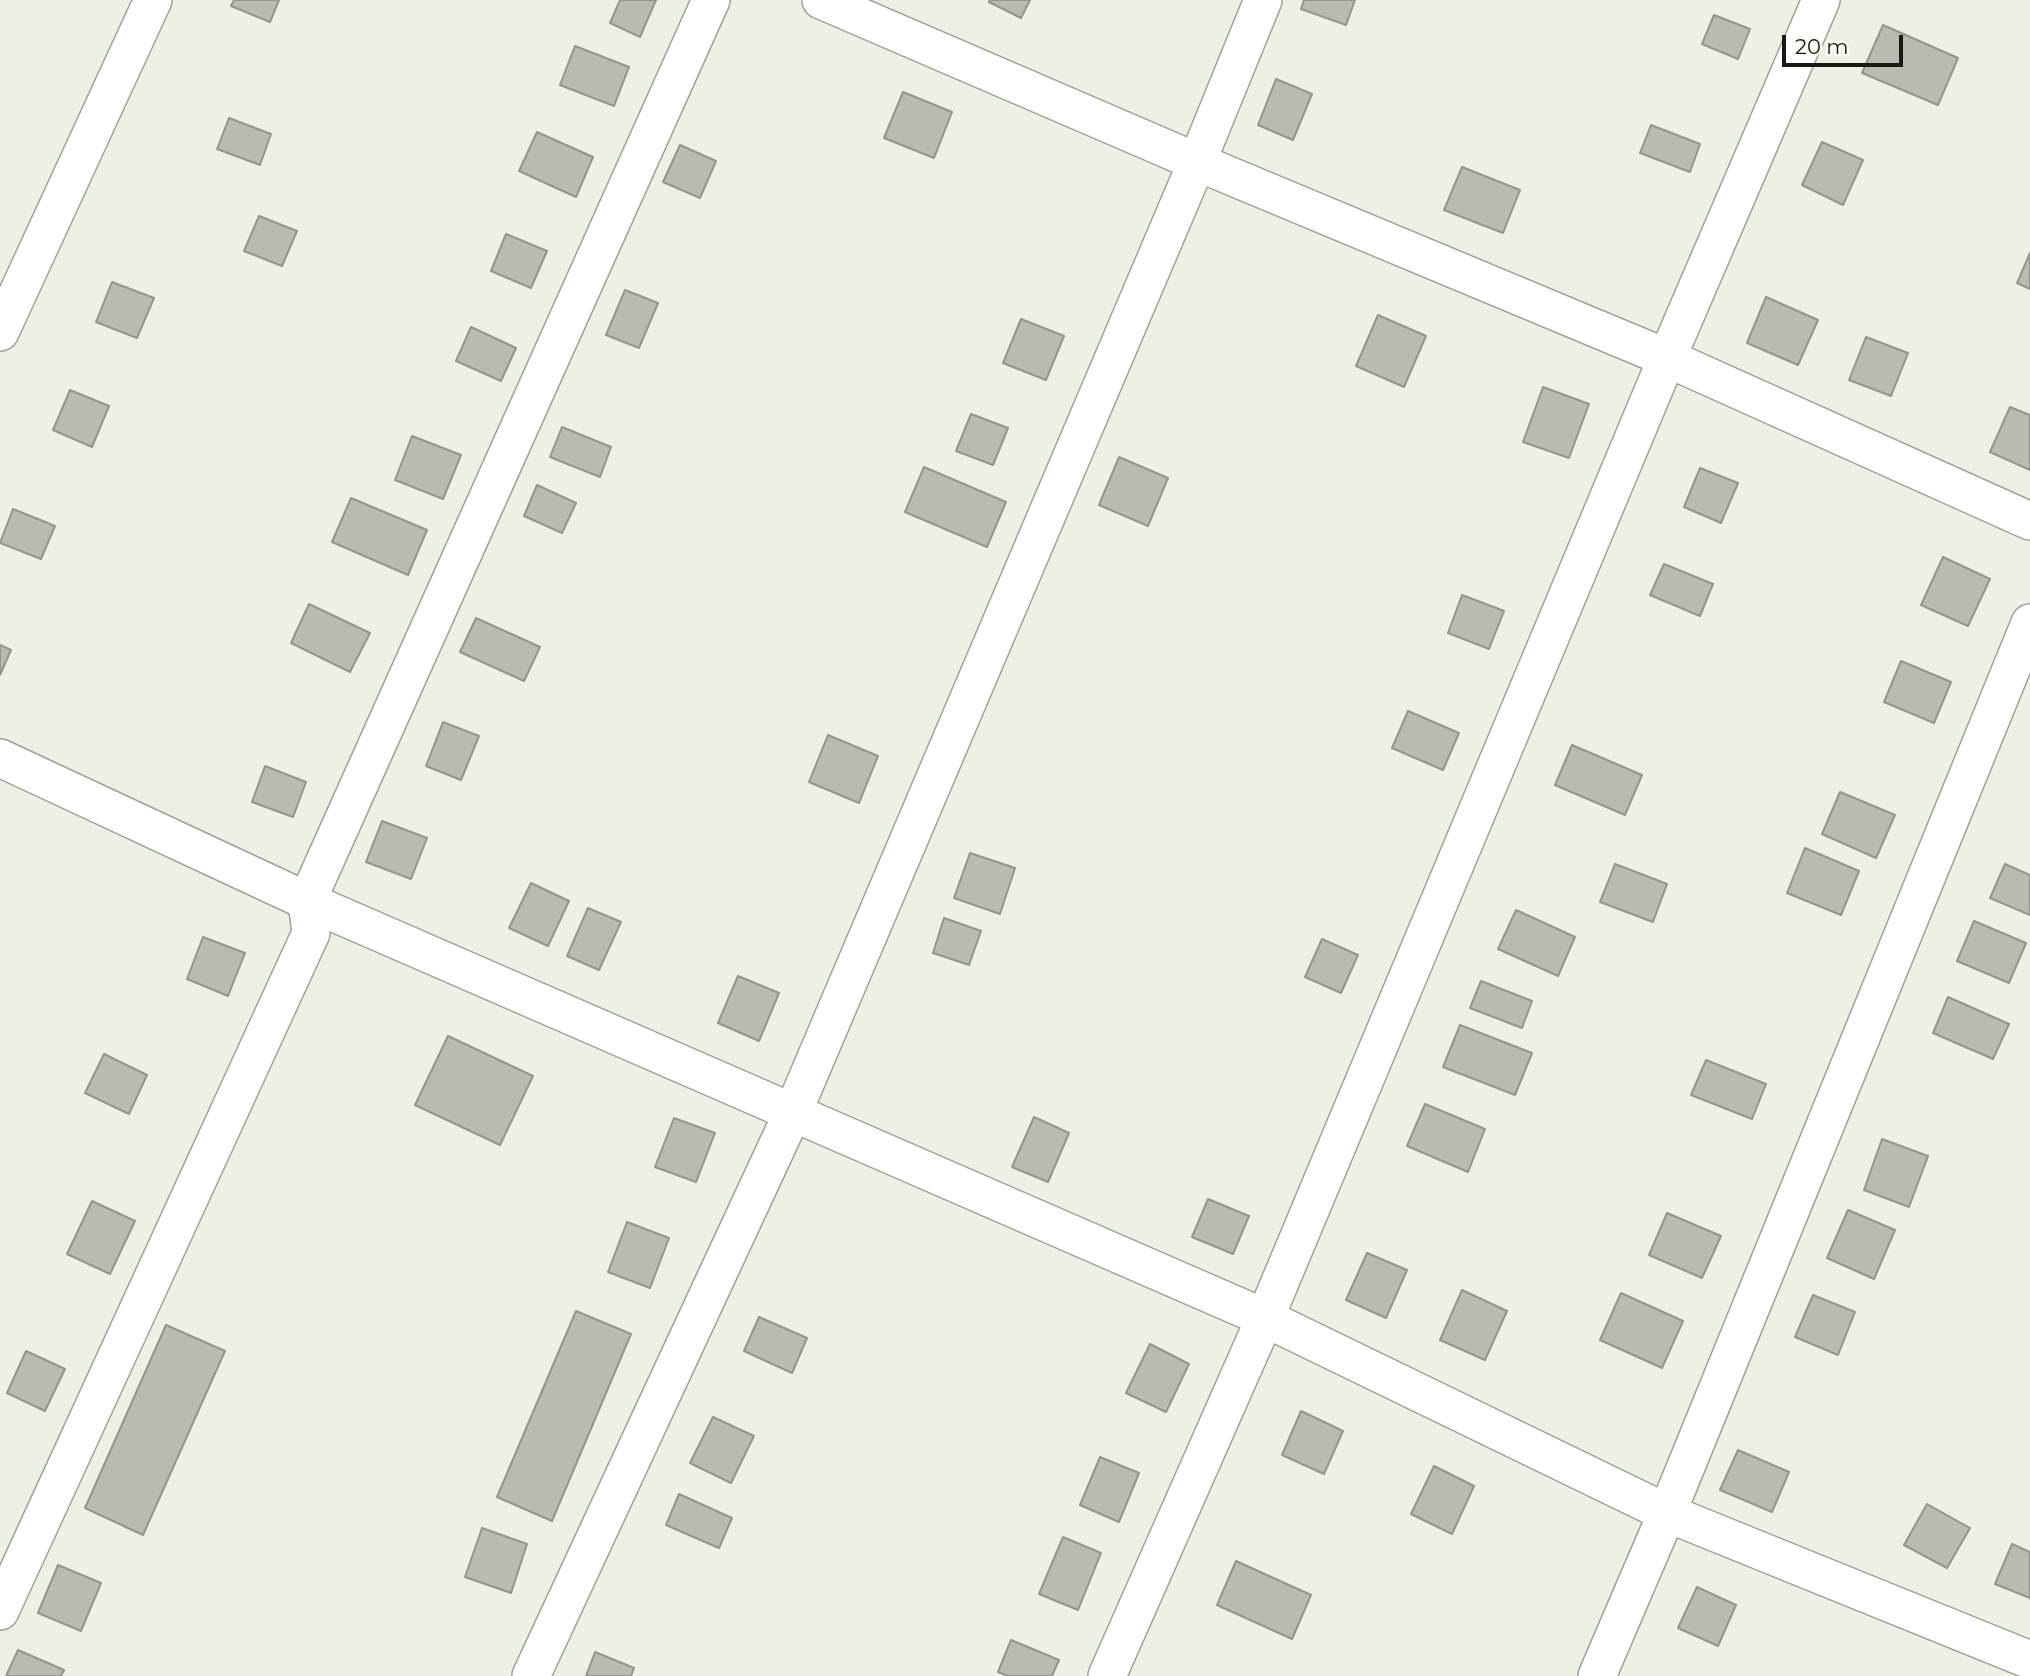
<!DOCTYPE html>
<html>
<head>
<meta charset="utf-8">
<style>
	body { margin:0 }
	#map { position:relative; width:2030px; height:1676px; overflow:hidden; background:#ebf1e4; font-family:Montserrat,sans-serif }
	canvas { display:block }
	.scale { position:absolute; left:1782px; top:35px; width:121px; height:32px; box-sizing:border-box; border:4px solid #181a15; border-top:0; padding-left:9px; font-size:21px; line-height:24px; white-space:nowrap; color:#181a15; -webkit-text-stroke:5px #f8fef2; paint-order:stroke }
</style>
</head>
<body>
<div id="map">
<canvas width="2030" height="1676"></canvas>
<div class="scale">20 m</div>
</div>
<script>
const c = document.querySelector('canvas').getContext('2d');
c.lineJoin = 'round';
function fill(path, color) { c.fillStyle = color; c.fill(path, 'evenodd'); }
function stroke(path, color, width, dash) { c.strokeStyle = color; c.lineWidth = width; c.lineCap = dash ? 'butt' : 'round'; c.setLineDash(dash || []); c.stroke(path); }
const building = new Path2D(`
	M234 0H279L270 22 231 6Z
	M620 0H656L640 37 610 23Z
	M990 0H1030L1021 18 989 2Z
	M1304 0H1355L1346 25 1301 9Z
	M1714 15 1750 29 1738 59 1702 44Z
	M1883 25 1958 58 1938 105 1862 73Z
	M575 46 629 67 614 106 560 85Z
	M1276 79 1312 94 1293 140 1258 125Z
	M903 92 952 112 934 158 884 138Z
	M229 118 271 134 260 165 217 149Z
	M1651 125 1700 144 1690 172 1640 153Z
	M537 132 593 157 576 197 519 171Z
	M1822 142 1863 160 1843 205 1802 185Z
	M680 145 716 161 700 198 663 182Z
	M1462 167 1520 190 1503 233 1444 210Z
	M259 216 297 231 282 266 244 251Z
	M506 234 547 251 531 288 491 271Z
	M2030 253V289L2017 283Z
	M112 282 154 298 137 338 96 322Z
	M625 290 658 303 639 348 606 335Z
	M1766 297 1818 320 1798 365 1747 343Z
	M1378 315 1426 336 1404 387 1356 366Z
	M1021 319 1064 336 1046 380 1003 363Z
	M471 327 516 348 501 381 456 361Z
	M1866 337 1908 353 1891 396 1849 380Z
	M1543 387 1589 404 1569 458 1523 442Z
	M70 390 109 406 92 447 53 430Z
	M2010 407 2030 415V470L1990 452Z
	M971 414 1008 428 993 465 956 451Z
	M562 427 611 447 600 477 550 457Z
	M412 436 461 455 443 499 395 480Z
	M1119 457 1168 478 1148 526 1099 505Z
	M924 467 1006 502 987 547 905 512Z
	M1700 468 1738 483 1721 523 1684 507Z
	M537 485 576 503 562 533 524 516Z
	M351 498 427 530 408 575 332 542Z
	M13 509 55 526 41 559 0 543Z
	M1943 557 1990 579 1968 626 1921 605Z
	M1664 564 1713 584 1700 616 1650 595Z
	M1462 595 1504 611 1489 649 1448 633Z
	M309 604 370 633 350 672 291 643Z
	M476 618 540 647 524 681 460 652Z
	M0 645 11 650 0 675Z
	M1901 661 1951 682 1934 723 1884 702Z
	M1408 711 1459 733 1443 770 1392 748Z
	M443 722 479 736 461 780 426 766Z
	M828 735 878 756 859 803 809 782Z
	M1572 745 1642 775 1625 815 1555 785Z
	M265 766 306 782 293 817 252 802Z
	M1840 792 1895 815 1876 858 1822 834Z
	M382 821 427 838 411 879 366 862Z
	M1805 848 1859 871 1841 915 1787 893Z
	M970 853 1015 868 1000 914 954 898Z
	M1615 864 1667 884 1653 922 1600 902Z
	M2005 864 2030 875V915L1990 898Z
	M531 883 569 901 548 946 509 928Z
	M588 908 621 922 599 970 567 956Z
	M1516 910 1575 937 1558 976 1498 949Z
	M944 918 981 931 969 965 933 953Z
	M1974 921 2026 943 2009 983 1957 961Z
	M203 937 245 953 228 996 187 979Z
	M1322 939 1358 955 1341 993 1305 977Z
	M738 976 779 993 759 1041 718 1023Z
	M1481 981 1532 1001 1522 1028 1470 1008Z
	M1948 997 2009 1024 1993 1059 1933 1033Z
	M1460 1025 1532 1053 1515 1095 1443 1067Z
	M448 1036 533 1076 500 1145 415 1105Z
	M104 1054 147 1075 129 1114 85 1093Z
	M1706 1060 1766 1084 1752 1119 1691 1095Z
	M1425 1104 1485 1129 1468 1172 1407 1146Z
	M1034 1117 1069 1133 1048 1182 1012 1167Z
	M674 1118 715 1133 696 1182 655 1167Z
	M1882 1139 1928 1156 1909 1207 1864 1190Z
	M1208 1199 1249 1216 1233 1254 1192 1237Z
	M92 1201 135 1221 110 1274 67 1254Z
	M1848 1210 1895 1230 1874 1279 1827 1258Z
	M1667 1213 1721 1236 1702 1278 1649 1255Z
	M627 1222 669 1238 650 1288 608 1272Z
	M1367 1253 1407 1270 1386 1318 1346 1300Z
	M1462 1290 1507 1311 1485 1360 1440 1340Z
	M1621 1293 1683 1321 1662 1368 1600 1340Z
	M1813 1295 1855 1312 1838 1355 1795 1337Z
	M576 1311 631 1334 552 1521 497 1497Z
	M759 1317 807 1338 792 1373 744 1351Z
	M166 1325 225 1351 143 1535 85 1508Z
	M1150 1344 1189 1364 1166 1412 1126 1393Z
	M26 1351 65 1369 45 1411 7 1393Z
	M1301 1411 1343 1431 1324 1474 1282 1455Z
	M713 1417 754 1436 731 1483 690 1463Z
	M1738 1450 1789 1472 1772 1512 1720 1490Z
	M1100 1457 1139 1473 1119 1522 1080 1505Z
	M1434 1466 1474 1486 1452 1534 1411 1514Z
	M679 1494 732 1518 719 1548 666 1525Z
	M1927 1504 1970 1528 1947 1568 1904 1545Z
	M482 1528 527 1544 511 1593 465 1577Z
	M1063 1537 1101 1553 1078 1610 1039 1594Z
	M2012 1544 2030 1552V1598L1995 1584Z
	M1236 1561 1311 1595 1292 1639 1217 1605Z
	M58 1565 101 1583 81 1631 38 1613Z
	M1697 1587 1736 1605 1718 1646 1678 1628Z
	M1011 1640 1059 1660 1052 1676H1008L998 1672Z
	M18 1650 64 1670 61 1676H6Z
	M595 1652 634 1668 631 1676H586Z`);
fill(building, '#b7bcb1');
stroke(building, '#91978b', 2);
const minor = new Path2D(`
	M821 0 1197 162 1667 358 2030 521
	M0 332 153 0
	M0 758 307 901 1265 1318 1667 1513 2030 1660
	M0 1611 311 933 307 901 711 0
	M531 1676 793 1112 1197 162 1263 0
	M1107 1676 1265 1318 1667 358 1821 0
	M1597 1676 1667 1513 2030 623`);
stroke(minor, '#9ea398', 40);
stroke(minor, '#fff', 37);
</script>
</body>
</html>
